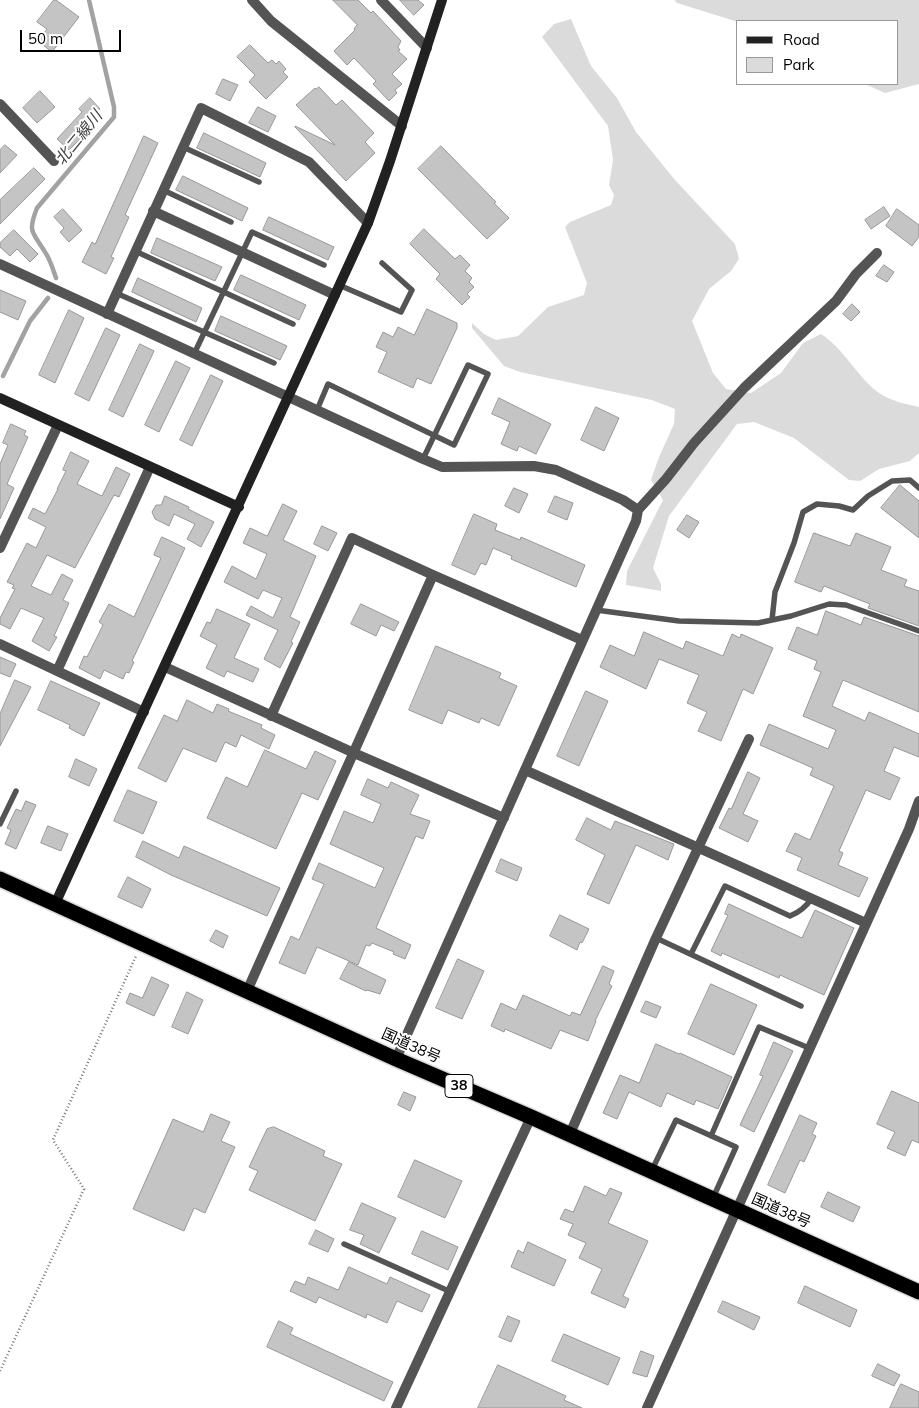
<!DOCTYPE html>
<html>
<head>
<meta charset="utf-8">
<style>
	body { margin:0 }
	#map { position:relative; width:919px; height:1408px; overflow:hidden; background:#fff; font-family:Mulish,sans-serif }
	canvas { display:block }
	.legend { position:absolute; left:736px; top:20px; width:162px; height:65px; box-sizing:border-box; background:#fff; border:1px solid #999; margin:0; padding:6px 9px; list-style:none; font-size:15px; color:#000 }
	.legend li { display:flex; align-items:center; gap:10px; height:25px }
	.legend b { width:25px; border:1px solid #999 }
	.scale { position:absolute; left:20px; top:30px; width:101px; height:22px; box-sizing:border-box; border:2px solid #000; border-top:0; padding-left:6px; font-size:15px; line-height:18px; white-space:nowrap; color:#000; -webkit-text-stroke:4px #fff; paint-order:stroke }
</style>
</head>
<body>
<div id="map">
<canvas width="919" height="1408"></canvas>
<ul class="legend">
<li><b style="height:6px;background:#212121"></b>Road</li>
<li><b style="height:14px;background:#dbdbdb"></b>Park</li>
</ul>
<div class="scale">50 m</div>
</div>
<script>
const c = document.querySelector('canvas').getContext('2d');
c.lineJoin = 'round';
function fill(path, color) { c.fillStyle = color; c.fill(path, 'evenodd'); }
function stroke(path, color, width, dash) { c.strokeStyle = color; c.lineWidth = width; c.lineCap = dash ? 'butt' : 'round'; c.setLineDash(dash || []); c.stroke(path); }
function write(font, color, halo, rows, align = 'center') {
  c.font = font + ' Mulish,"Noto Sans JP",sans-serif'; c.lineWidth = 4; c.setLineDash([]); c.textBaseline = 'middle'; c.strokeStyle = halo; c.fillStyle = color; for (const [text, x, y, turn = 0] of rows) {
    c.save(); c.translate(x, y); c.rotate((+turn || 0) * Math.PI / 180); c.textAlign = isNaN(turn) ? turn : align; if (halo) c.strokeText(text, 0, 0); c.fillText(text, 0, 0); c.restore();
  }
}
fill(new Path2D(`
	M674 0H919V84L885 93 865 84H898V21L738 22 677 3Z
	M571 19 591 66 617 98 636 132 675 180 735 244 739 259 731 271 709 289 692 321 713 373 726 389 751 393 781 373 803 343 821 334C843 348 855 373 875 390 887 400 905 404 919 407V453L910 461 879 469 860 481 849 480 794 438 754 422 737 424 669 516 653 568 661 584V591L626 585 627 571 663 500 651 480 659 457 674 424 675 409 652 400 520 372 504 366 472 328V323L484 334 496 340 518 336 548 307 584 295 587 283 565 227 570 222 611 205 614 195 609 185 613 160 608 126 542 37 554 24Z`), '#dbdbdb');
stroke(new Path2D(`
	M56 278C53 269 50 259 45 252 33 232 27 233 37 208L114 117V107L89 0
	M3 376 30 321 48 298`), '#a2a2a2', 4.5);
const building = new Path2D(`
	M54 0H56L79 17 52 52 38 41 47 29 37 22Z
	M333 0H358L371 13 373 11 401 41 398 47 400 50 398 51 407 59 392 74 402 84 395 90 397 93 389 101 373 84 376 81 354 58 347 65 334 51 355 30 354 29 357 25Z
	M400 0H418L424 5 414 15Z
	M250 45 268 63 272 60 276 64 279 61 286 69 283 72 288 77 266 99 249 82 255 75 237 57Z
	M223 79 238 85 230 101 216 94Z
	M319 87 336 105 342 100 374 133 365 142 375 153 346 181 295 127V126L335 145 296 105 315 88 316 89Z
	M40 91 55 107 37 123 23 108Z
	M90 98 100 109 78 131 83 136 69 150 57 139 82 112 79 109Z
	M258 107 276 116 268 132 249 123Z
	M204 133 266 163 260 177 197 148Z
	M144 136 158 143 125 215 129 217 111 257 114 258 106 274 82 262 92 242 95 244Z
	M5 145 17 155 0 173V150Z
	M441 146 496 202 494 203 509 218 487 239 418 169Z
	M34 168 45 179 0 224V200Z
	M183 176 248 208 242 221 176 190Z
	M884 207 890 216 871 229 865 220Z
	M63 209 82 230 69 242 60 232 64 228 54 217Z
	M897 209 919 225V237L912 246 886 226Z
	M269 217 334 247 328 260 263 230Z
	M424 229 455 259 460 255 470 265 465 271 472 278 469 282 474 287 467 294 470 297 462 305 436 279 440 274 410 244Z
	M14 230 38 254 30 262 17 249 10 256 0 247V243Z
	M157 238 222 267 215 281 151 253Z
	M884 265 894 272 887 282 876 276Z
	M241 275 306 305 299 320 234 290Z
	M138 278 202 308 196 322 132 292Z
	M0 290 26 301 18 320 0 312Z
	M852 304 860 312 851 321 843 314Z
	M427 309 457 323V328L431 384 417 378 413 388 378 372 387 352 376 347 383 332 393 337 398 327 414 335Z
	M69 310 84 318 55 383 39 375Z
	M221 316 287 346 280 360 215 331Z
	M106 328 120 335 89 401 75 394Z
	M140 344 154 351 123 417 109 410Z
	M176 361 190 368 159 432 145 425Z
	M211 375 223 381 192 446 180 440Z
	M499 398 551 424 536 454 519 446 517 451 501 444 510 422 492 414Z
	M596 407 619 418 604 451 581 440Z
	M11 424 26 431 24 435 28 437 7 484 14 488 0 519V464L8 445 3 443Z
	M71 452 89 461 77 484 102 496 116 467 130 474 119 497 114 495 75 568 47 555 31 586 51 595 62 574 73 580 63 600 69 603 54 636 57 637 49 651 32 641 44 618 21 608 10 629 0 624V618L15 589 12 588 14 585 7 582 27 543 36 548 46 527 28 518 33 508 45 514 58 489H57L66 471 63 470Z
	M900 485 919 501V538L881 508Z
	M514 488 528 494 519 513 505 506Z
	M165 496 189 507 188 509 214 522 201 547 187 539 195 524 174 514 169 526 155 519 152 512 156 505H161Z
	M555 496 573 503 567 520 548 512Z
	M283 504 297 511 283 540 316 556 290 617 300 622 291 642 293 643 280 668 264 659 278 630 246 615 251 606 273 618 282 598 263 590 258 599 224 582 232 566 256 579 267 554 243 543 250 528 267 536Z
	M474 514 497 524 495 530 520 540 521 537 585 565 576 587 511 559 512 556 493 548 486 565 481 563 475 575 452 565Z
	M687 515 699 522 689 538 677 530Z
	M322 526 337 533 328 551 314 544Z
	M814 533 850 546 856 533 891 547 881 570 907 580 904 586 919 591V626L868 608 870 604 824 586 821 592 795 582Z
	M162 537 185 548 132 661 134 662 129 673 126 672 123 679 104 670 100 679 79 668 84 656 87 657 103 625 99 622 109 604 134 617 161 558 154 555Z
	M361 604 399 622 394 631 381 625 376 636 351 624Z
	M217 609 250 624 234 658 259 669 253 682 227 671 224 677 206 668 217 645 200 636 207 622 210 623Z
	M826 611 861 625 864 617 919 636V712L843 680 832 706 865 721 869 712 919 734V757L894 747 884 771 900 778 890 800 866 790 839 851 843 853 838 865 868 878 859 897 797 870 802 858 786 851 795 833 810 840 834 786 810 775 813 768 760 745 769 724 828 749 836 730 803 716 821 672 814 669 817 661 788 649 797 627 817 635Z
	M644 632 683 649 686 641 723 656 732 634 740 638 741 634 773 648 753 694 743 689 721 741 698 731 707 712 687 703 699 675 659 659 646 689 600 667 610 645 634 656Z
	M436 646 501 673 499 678 517 686 499 726 481 718 479 723 448 710 442 724 409 710Z
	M0 657 16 664 10 677 0 673Z
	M15 680 31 687 0 746V714Z
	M51 681 100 703 84 736 69 728 70 725 38 710Z
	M586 691 608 701 579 766 557 756Z
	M187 700 213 713 217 704 229 709 228 711 262 725 261 728 275 735 269 749 241 735 236 747 225 742 216 762 183 748 166 782 138 768 164 715 177 721Z
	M265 750 306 769 315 751 336 761 318 800 302 793 276 849 207 818 226 777 247 787Z
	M76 759 97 769 89 786 69 777Z
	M748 772 760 778 743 814 758 821 748 842 719 828 729 808 731 809Z
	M368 779 388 788 391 782 419 795 410 814 430 821 423 839 416 836 376 928 411 945 405 959 393 954 394 952 372 943 370 946 366 945 358 965 317 947 305 974 279 963 291 936 299 940 324 884 312 879 319 863 375 888 384 868 330 844 344 811 373 823 381 804 361 795Z
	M128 790 157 802 143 834 114 821Z
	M26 801 36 805 16 849 5 844 11 830 7 828 16 809 21 811Z
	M587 818 611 830 615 821 674 844 668 860 636 845 609 904 587 894 605 855 576 840Z
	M48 826 68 834 61 851 41 843Z
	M143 841 179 858 184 846 280 888 267 916 171 875 136 857Z
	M501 859 522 868 517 881 496 872Z
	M128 877 151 889 142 908 118 897Z
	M729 904 802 938 815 910 854 928 824 995 780 975 779 978 722 953 721 956 711 951 728 915 725 914Z
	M560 915 589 929 582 943 580 942 577 950 550 936Z
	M216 930 228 936 223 948 210 941Z
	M458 959 484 971 462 1019 436 1008Z
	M349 962 386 980 380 994 367 990 366 991 340 979Z
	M603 966 614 971 609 984 612 986 595 1021H596L588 1041 560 1030 551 1049 505 1029 504 1032 491 1026 501 1003 516 1010 523 995 570 1016 572 1012 580 1015Z
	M152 977 169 985 154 1016 126 1003 130 993 142 998Z
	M711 984 757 1005 734 1055 688 1034Z
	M187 992 203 1000 188 1034 172 1027Z
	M646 1001 661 1007 656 1018 641 1012Z
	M774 1042 793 1051 754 1132 740 1125 763 1076 760 1075Z
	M656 1044 679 1054 680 1053 732 1077 718 1109 696 1100 694 1105 667 1093 661 1107 629 1092 617 1119 603 1113 620 1075 639 1083Z
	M892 1091 919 1103V1143L912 1140 905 1156 887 1148 895 1132 877 1124Z
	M404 1092 416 1097 410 1111 398 1105Z
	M211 1114 230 1122 221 1141 235 1147 205 1213 194 1208 184 1231 133 1209 173 1119 203 1132Z
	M800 1115 817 1123 812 1134 816 1136 804 1162 800 1160 785 1193 768 1185Z
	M274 1127 325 1151 323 1156 342 1164 315 1221 249 1190 258 1171 249 1167 267 1129Z
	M415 1160 462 1181 445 1218 398 1197Z
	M585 1186 606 1196 610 1188 622 1193 608 1223 648 1241 623 1296 629 1299 625 1308 591 1293 602 1269 579 1258 586 1243 568 1235 573 1224 560 1219 565 1209 573 1212Z
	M828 1192 860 1207 853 1222 821 1207Z
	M362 1203 396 1218 379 1253 360 1244 364 1235 350 1230Z
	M316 1230 334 1239 328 1252 309 1244Z
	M422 1231 458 1247 448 1270 412 1254Z
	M528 1242 566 1260 554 1286 511 1267 518 1250 523 1253Z
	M349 1267 387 1284 390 1277 430 1295 422 1312 397 1301 387 1323 367 1314 366 1318 319 1297 316 1303 290 1291 295 1281 305 1285 308 1277 338 1290Z
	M805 1286 857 1310 850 1327 798 1303Z
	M723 1301 760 1317 754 1330 718 1312Z
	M508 1316 520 1321 511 1342 499 1337Z
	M279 1321 293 1328 290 1334 393 1382 384 1401 267 1347Z
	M564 1334 620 1358 608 1385 552 1361Z
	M641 1351 654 1356 647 1377 633 1373Z
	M878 1364 900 1375 894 1386 872 1376Z
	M498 1365 566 1396 564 1400 582 1408H478Z
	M901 1384 919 1392V1408H890Z`);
fill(building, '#c4c4c4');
stroke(building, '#989898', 1);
const highway = new Path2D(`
	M0 879 396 1059 531 1117 919 1292`);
stroke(highway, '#dbdbdb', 18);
stroke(new Path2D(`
	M0 1371 84 1189 53 1140 136 956`), '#767676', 2.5, [1, 2.5]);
stroke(new Path2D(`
	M183 147 259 182
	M163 190 231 222
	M135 251 293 324
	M339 285 401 312 412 290 382 263
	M116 293 274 363
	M194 354 252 232 324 265
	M317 410 328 384 454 445 488 374 468 365 423 459
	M596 610 679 621 758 623 791 616 829 604 846 605 919 631
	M772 620 775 592 794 543 803 512 817 504 839 506 853 510 868 496 892 481 910 480 919 488
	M0 824 16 791
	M656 938 801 1006
	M691 954 725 886 790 916C800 912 806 907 812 898
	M711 1136 759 1027 809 1048
	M651 1172 676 1120 736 1147 713 1198
	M344 1244 451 1292`), '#545454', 5.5);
stroke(new Path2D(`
	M252 0 271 21 402 126
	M381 0 427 48
	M0 104 54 161
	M153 211 335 295
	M0 264 423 459 442 467 534 466 556 470 623 500 638 510
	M107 314 201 108 309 162 368 223
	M0 548 58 425
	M0 644 144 712
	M165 667 354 753 504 818
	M57 671 150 467
	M271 716 352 538 433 575 582 640
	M525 770 866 923
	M247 991 433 575
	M396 1059 636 521 638 510 666 479 694 443 744 388 836 301 856 274 877 253
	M569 1136 656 938 749 739
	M396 1408 531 1117
	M647 1408 909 829 919 801`), '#545454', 10);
stroke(new Path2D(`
	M0 398 239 507
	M55 904 368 223 390 161 442 0`), '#212121', 10);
stroke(highway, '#000', 15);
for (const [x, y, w] of [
	[459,1086,28]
]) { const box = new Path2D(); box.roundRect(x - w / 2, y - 11.5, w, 23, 4); c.fillStyle = '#fff'; c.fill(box); stroke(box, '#000', 1); }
write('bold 14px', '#000', null, [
	["38",459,1086]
]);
write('15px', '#000', '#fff', [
	["国道38号",411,1046,24],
	["国道38号",781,1211,24]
]);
write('italic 16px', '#434343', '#fff', [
	["北二線川",79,138,-51]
]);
</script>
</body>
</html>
